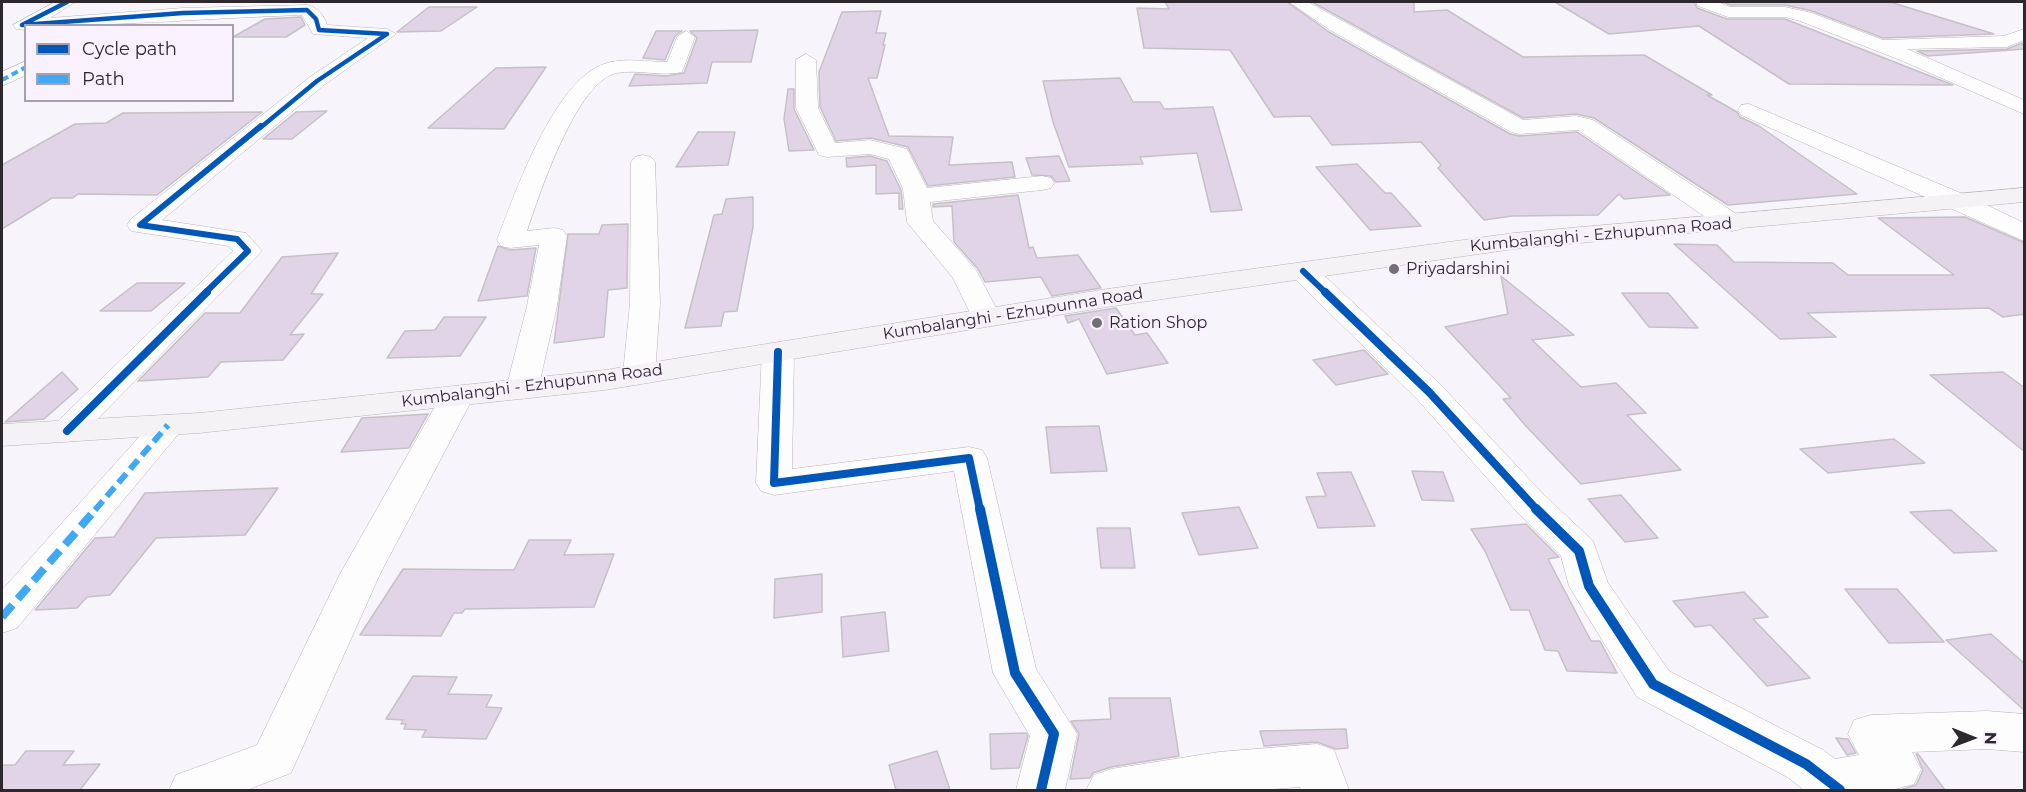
<!DOCTYPE html>
<html>
<head>
<meta charset="utf-8">
<style>
	body { margin:0 }
	#map { position:relative; width:2026px; height:792px; overflow:hidden; background:#f8f4fb; font-family:Montserrat,sans-serif }
	canvas { display:block }
	.frame { position:absolute; inset:0; border:3px solid #2c282e; pointer-events:none }
	.legend { position:absolute; left:24px; top:24px; width:210px; height:78px; box-sizing:border-box; background:#f9f1fe; border:2px solid #a7a1ab; margin:0; padding:8px 10px; list-style:none; font-size:18px; color:#2c282e }
	.legend li { display:flex; align-items:center; gap:12px; height:30px }
	.legend b { width:30px; border:2px solid #a7a1ab }
	.north { position:absolute; left:1942px; top:708px; width:60px; height:60px; -webkit-text-stroke:4px #f9f1fe; paint-order:stroke; rotate:91deg; font-size:16px; font-weight:700; line-height:24px; text-align:center; color:#2c282e }
	.north::after { content:''; display:block; margin:auto; width:21px; height:27px; background:#2c282e; clip-path:polygon(50% 0,100% 100%,50% 72%,0 100%) }
</style>
</head>
<body>
<div id="map">
<canvas width="2026" height="792"></canvas>
<div class="frame"></div>
<ul class="legend">
<li><b style="height:8px;background:#0057b8"></b>Cycle path</li>
<li><b style="height:8px;background:#3fa9f5"></b>Path</li>
</ul>
<div class="north">N</div>
</div>
<script>
const c = document.querySelector('canvas').getContext('2d');
c.lineJoin = 'round';
function fill(path, color) { c.fillStyle = color; c.fill(path, 'evenodd'); }
function stroke(path, color, width, dash) { c.strokeStyle = color; c.lineWidth = width; c.lineCap = dash ? 'butt' : 'round'; c.setLineDash(dash || []); c.stroke(path); }
function write(font, color, halo, rows, align = 'center') {
  c.font = font + ' Montserrat,sans-serif'; c.lineWidth = 4.5; c.setLineDash([]); c.textBaseline = 'middle'; c.strokeStyle = halo; c.fillStyle = color; for (const [text, x, y, turn = 0] of rows) {
    c.save(); c.translate(x, y); c.rotate((+turn || 0) * Math.PI / 180); c.textAlign = isNaN(turn) ? turn : align; if (halo) c.strokeText(text, 0, 0); c.fillText(text, 0, 0); c.restore();
  }
}
const building = new Path2D(`
	M1165 2H1287L1329 32 1510 134 1519 136 1577 132 1670 195 1624 199 1619 194 1598 215 1512 216 1484 220 1438 168 1441 165 1421 142 1332 145 1310 116 1274 117 1230 50 1144 48 1137 8 1169 9Z
	M1312 2H1414V12L1447 10 1523 57 1644 55 1712 95H1707L1737 112 1740 117 1759 126 1857 194 1728 205 1594 118 1576 114 1523 118Z
	M1555 2H1694L1697 8 1727 19H1785L1953 85 1789 84 1699 26 1609 34Z
	M1723 2H1890L1994 34 1883 38 1812 11 1785 5H1730Z
	M429 7H477L441 31 397 32Z
	M881 11 876 33H886L883 45H885L877 78H868L889 136 953 137 949 165 1012 162 1015 177 928 186 908 147 871 138 836 141 820 107 819 72 842 12Z
	M301 17 305 25 286 37H233L265 19Z
	M758 30 751 62H712L707 83 629 86 635 74 666 76 684 73 697 38 690 31Z
	M656 31H682L675 36 665 60 643 58Z
	M2022 43 2025 49 1928 56 1917 51 2007 49Z
	M546 67 504 129 428 128 496 68Z
	M1120 78 1133 102H1160L1164 109 1213 107 1242 210 1211 212 1197 153 1140 157 1143 164 1069 167 1053 122 1043 81Z
	M788 89H794V109L814 150 789 151 784 119Z
	M327 111 292 139H263L296 112Z
	M262 112 157 195 78 194 73 198H52L2 229V165L75 124 106 123 123 113Z
	M698 132H735L728 165 676 167Z
	M870 156 887 161 901 190 903 209H899V193L876 194V165L847 167 846 158Z
	M1059 156 1070 181 1056 182 1051 176 1032 175 1026 158Z
	M1357 164 1385 193H1391L1421 226 1370 230 1316 167Z
	M1018 195 1029 248 1033 247 1037 258 1078 255 1101 288 1052 296 1041 277 985 282 978 269 954 242 952 206 933 207V204Z
	M753 197V227L737 311 724 312 721 326 685 328 714 215 722 214 726 199Z
	M1965 217 2025 243V314L2003 317 1989 308 1807 313 1836 337 1780 339 1674 244 1717 245 1734 262 1833 263 1848 275H1954L1878 218Z
	M628 224 627 288 608 290 604 337 554 343 568 234H599L602 225Z
	M498 246 510 250 536 248 527 296 478 301Z
	M338 253 311 294H323L290 335 304 334 283 360 221 362 208 377 138 381 205 313H240L282 257Z
	M1501 276 1574 335 1532 340 1581 387 1616 383 1646 413 1627 415 1681 470 1581 484 1525 425 1503 399 1511 398 1445 327 1508 314Z
	M137 283H185L151 311H100Z
	M1622 293H1668L1698 328 1649 327Z
	M1116 308 1135 335 1147 333 1168 363 1107 374 1079 319 1068 323 1065 316Z
	M444 317H486L460 356 387 358 405 331 435 330Z
	M1364 350 1388 374 1336 385 1313 360Z
	M62 372 78 389 44 419 5 422Z
	M2003 372 2025 388V452L1930 375Z
	M428 414 409 448 341 452 362 418Z
	M1099 426 1107 471 1051 473 1046 427Z
	M1894 439 1925 463 1828 473 1800 449Z
	M1412 471 1443 472 1454 501 1422 500Z
	M1351 472 1375 526 1318 528 1306 497 1326 496 1317 473Z
	M278 488 245 535 156 538 110 595 87 597 77 608 35 610 95 538 114 537 145 493Z
	M1621 495 1658 538 1625 542 1588 499Z
	M1239 507 1258 548 1199 555 1182 513Z
	M1951 510 1997 551 1954 553 1910 512Z
	M1526 524 1559 557 1548 559 1591 641H1600L1617 673 1567 671 1558 651 1545 650 1529 610H1511L1485 551 1471 529Z
	M1097 528H1130L1135 568H1101Z
	M529 540H571L564 555 614 554 594 607 465 609 462 613H454L441 636 360 635 403 569 514 570Z
	M822 574V612L774 618 775 579Z
	M1845 589H1897L1944 642 1889 643Z
	M1744 592 1768 617 1753 619 1810 678 1767 686 1711 625 1695 627 1673 601Z
	M885 612 889 651 843 657 841 617Z
	M1991 634 2025 664V711L1946 640Z
	M413 676 457 677 448 694 492 695 486 707 502 708 486 739 422 737 426 730 404 729 406 724H401L403 720 386 719Z
	M1109 698H1170L1179 756 1111 767 1093 773 1090 778 1070 779 1079 734 1071 721 1111 719Z
	M1346 729 1348 748 1336 749 1317 742 1264 746 1260 731Z
	M1026 733 1028 736 1019 768 991 769 990 734Z
	M1836 738 1848 739 1856 753 1847 755Z
	M26 751H74L63 765 100 764 80 790H2V765H15Z
	M937 751 950 790H896L889 765Z
	M1916 754H1918L1945 790H1900L1916 785 1923 770Z`);
fill(building, '#e0d4e6');
stroke(building, '#c5c1c7', 1.5);
const street = new Path2D(`
	M55 2H75L50 18 183 8 307 5C317 7 324 15 327 25L387 29 396 34 324 85 162 220 246 233 262 251 79 438 67 442 55 438 50 431 55 424 233 251 229 246 131 231 127 225 131 219 310 77 368 38 313 34 302 15C210 18 118 26 26 26V30L16 29 13 25Z
	M1289 2H1308L1523 120 1576 116 1593 120 1741 217 1745 223 1741 229 1732 231 1723 229 1578 130 1519 134 1511 132 1330 30Z
	M1696 2H1718L1730 7H1785L1812 13 1883 40 2004 36 2024 29V40L2007 47 1907 49 2024 100V114L1900 60 1800 21 1785 17H1728L1698 6Z
	M686 31 695 37 682 72C661 77 638 69 617 73 577 80 539 195 527 231L554 228 563 230 567 236 557 306 538 389 534 396 522 399 510 396 506 389 527 306 539 245 510 248 501 246 497 240C515 193 554 81 604 64 623 57 647 62 667 62L677 37Z
	M806 54 816 60 818 108 835 143 870 140 907 149 927 188 1042 176 1051 178 1054 183 1051 188 1042 190 930 202 933 221 976 270 1001 317 997 323 986 326 975 323 953 278 907 222 903 189 889 159 870 154 827 157 819 155 796 108V60Z
	M26 61V75L2 86V72Z
	M1749 104 1970 197 2024 223V241L1741 115 1738 110 1741 105Z
	M643 155 651 157 655 162 660 303 655 374 650 381 639 384 628 381 623 374 630 303 631 162 635 157Z
	M1303 263 1313 265 1441 385 1544 495 1593 541 1608 583 1669 671 1823 750 1835 759 1859 755 1848 734 1854 720 1871 715 1987 711 2024 714V752L1987 749 1912 752 1921 769 1914 784 1892 790H1804L1789 778 1637 697 1569 586 1561 556 1518 513 1417 399 1293 277 1289 271 1293 265Z
	M778 343 789 345 794 352 792 469 969 447 982 450 987 458 1036 669 1077 734 1065 790H1016L1030 736 993 673 954 471 774 495 761 491 756 483 762 352 767 345Z
	M457 386 469 389 474 396 380 574 291 773 247 790H169L176 775 257 745 340 574 445 389Z
	M168 415 180 418 185 425 180 432 17 628 2 633V590L156 418Z
	M1317 744 1334 750 1349 790H1301L1300 787 1258 790H1086L1094 775 1111 769 1219 752Z`);
const secondary = new Path2D(`
	M2024 188V202L1514 249 1107 307 605 390 199 433 2 446V424L199 413 605 370 1107 289 1514 233Z`);
stroke(street, '#b7b3b8', 1);
stroke(secondary, '#b7b3b8', 1);
fill(street, '#fefdfe');
fill(secondary, '#f5f2f6');
stroke(new Path2D(`
	M2 80 26 67`), '#3fa9f5', 4, [7, 4]);
stroke(new Path2D(`
	M95 510 168 425`), '#3fa9f5', 6, [12, 6]);
stroke(new Path2D(`
	M2 617 96 509`), '#3fa9f5', 8, [16, 8]);
stroke(new Path2D(`
	M67 2 22 25 183 13 307 10 316 19 319 30 387 34 317 81 260 128`), '#0057b8', 4.5);
stroke(new Path2D(`
	M1303 271 1326 293
	M205 293 248 251 237 239 140 225 261 126`), '#0057b8', 6);
stroke(new Path2D(`
	M1325 292 1429 392 1537 510
	M778 352 774 483 969 458 980 510
	M67 431 207 292`), '#0057b8', 8);
stroke(new Path2D(`
	M980 509 1015 673 1054 734 1041 790
	M1536 509 1579 551 1589 586 1653 684 1806 764 1840 790`), '#0057b8', 10);
for (const [x, y, r, color] of [
	[1394,269,6,"#736f76"],
	[1097,323,6,"#736f76"]
]) { const dot = new Path2D(); dot.arc(x, y, r, 0, 2 * Math.PI); c.fillStyle = color; c.fill(dot); stroke(dot, '#f9f1fe', 2); }
write('16px', '#2c282e', '#f9f1fe', [
	["Kumbalanghi - Ezhupunna Road",1601,235,-5],
	["Kumbalanghi - Ezhupunna Road",1013,314,-9],
	["Kumbalanghi - Ezhupunna Road",532,386,-7]
]);
write('16px', '#2c282e', '#f9f1fe', [
	["Priyadarshini",1406,269],
	["Ration Shop",1109,323]
], 'left');
</script>
</body>
</html>
